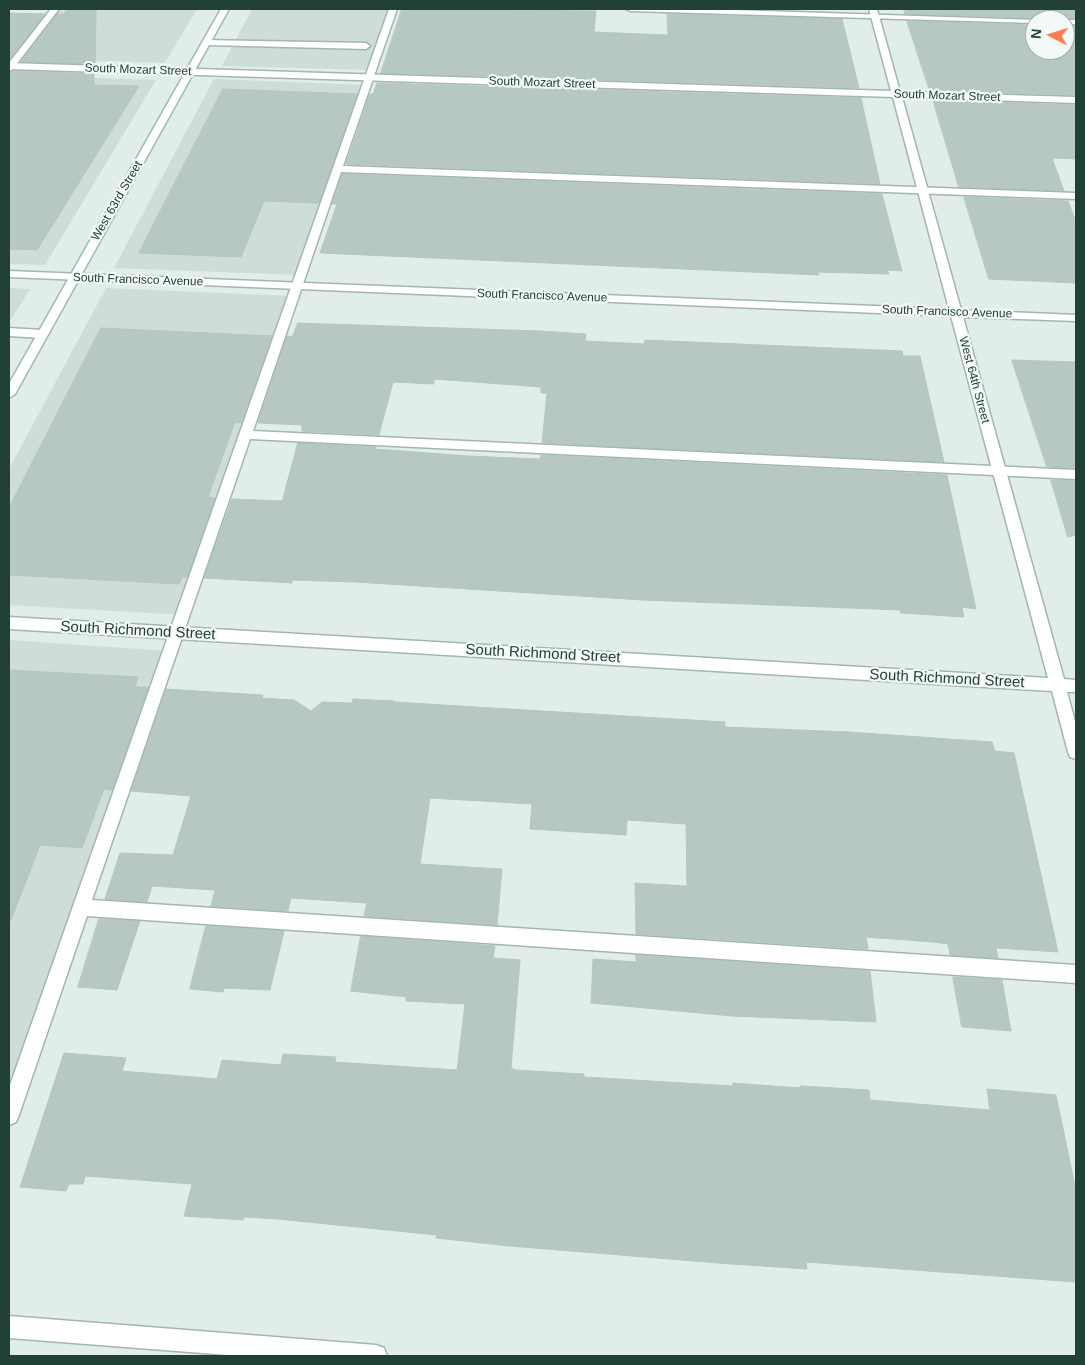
<!DOCTYPE html>
<html>
<head>
<meta charset="utf-8">
<style>
	body { margin:0 }
	#map { position:relative; width:1085px; height:1365px; overflow:hidden; background:#e1ede8; font-family:Arial,sans-serif }
	canvas { display:block }
	.frame { position:absolute; inset:0; border:10px solid #204038; pointer-events:none }
	.north { position:absolute; left:1025px; top:10px; width:50px; height:50px; box-sizing:border-box; background:#f2f9f6; border:1px solid #9eafaa; border-radius:50%; rotate:275deg; font-size:14px; font-weight:700; line-height:20px; text-align:center; color:#204038 }
	.north::after { content:''; display:block; margin:auto; width:18px; height:22px; background:#ff7d4e; clip-path:polygon(50% 0,100% 100%,50% 72%,0 100%) }
</style>
</head>
<body>
<div id="map">
<canvas width="1085" height="1365"></canvas>
<div class="frame"></div>
<div class="north">N</div>
</div>
<script>
const c = document.querySelector('canvas').getContext('2d');
c.lineJoin = 'round';
function fill(path, color) { c.fillStyle = color; c.fill(path, 'evenodd'); }
function stroke(path, color, width, dash) { c.strokeStyle = color; c.lineWidth = width; c.lineCap = dash ? 'butt' : 'round'; c.setLineDash(dash || []); c.stroke(path); }
function write(font, color, halo, rows, align = 'center') {
  c.font = font + ' Arial,sans-serif'; c.lineWidth = 4.5; c.setLineDash([]); c.textBaseline = 'middle'; c.strokeStyle = halo; c.fillStyle = color; for (const [text, x, y, turn = 0] of rows) {
    c.save(); c.translate(x, y); c.rotate((+turn || 0) * Math.PI / 180); c.textAlign = isNaN(turn) ? turn : align; if (halo) c.strokeText(text, 0, 0); c.fillText(text, 0, 0); c.restore();
  }
}
fill(new Path2D(`
	M55 9H197L165 63 16 58Z
	M252 9H393L372 70 222 66Z
	M9 75 156 80 45 265 9 264Z
	M214 79 367 85 301 275 114 268Z
	M9 288 30 289 9 323Z
	M106 288 294 296 183 615 9 605V469Z
	M9 640 170 651 9 1115Z`), '#cfddd7');
const building = new Path2D(`
	M68 9H96L95 64 21 62 57 14H64Z
	M402 9 596 11 594 32 668 35 667 14 842 19 859 88 381 73Z
	M904 9H1076V18L1040 20 1038 18 905 14Z
	M9 13 45 14 9 60Z
	M907 21 1035 25V50H1065V26H1076V95L930 91Z
	M14 71 94 74V85L139 86 37 250 9 249V73Z
	M377 83 861 98 880 184 346 164 370 94H373Z
	M223 89 357 94 319 203 264 201 241 257 139 253Z
	M933 100 1076 105V159L1052 158 1064 191 959 187Z
	M342 174 882 194 902 271 887 270 889 274 818 272 819 275 320 253 337 204H332Z
	M964 197 1068 201 1076 222V283L989 279Z
	M298 323 540 331 586 334 585 341 644 344 645 340 902 351 903 356H920L944 462 542 443 547 393H541V387L434 379V384L393 382 379 435 302 431V425L258 423 287 336 292 337Z
	M101 328 272 336 241 423 235 422 208 497 215 498 187 577H182L179 584 9 575V508Z
	M1012 360 1076 362V468L1047 467Z
	M298 443 376 447 375 449 468 456 540 459 541 455 947 475 976 609 962 607 964 617 901 613 900 610 642 600 355 582 292 580V583L204 578 232 499 282 501Z
	M1051 480 1076 481V535L1068 537Z
	M9 670 138 677 135 687H148L112 790 104 789 82 848 40 845 11 920H9Z
	M166 689 263 695 262 698 294 700 311 711 322 702 352 703 353 699 395 701 394 702 725 722V727L849 732 992 742 995 751 1014 753 1058 952 996 948 998 958 950 955 948 944 933 942 866 937 868 949 636 934 635 883 687 886 686 824 627 820 626 835 530 829 532 804 430 798 420 864 502 869 497 925 364 916 367 903 291 898 288 911 211 906 215 890 152 886 147 902 105 899 120 853 173 855 191 796 131 791Z
	M99 919 140 921 117 990 78 987Z
	M206 926 284 931 270 990 224 988 223 992 190 989Z
	M361 936 495 946 493 958 520 960 511 1068 516 1070 584 1074V1077L733 1086V1083L800 1088V1086L869 1090 870 1100 990 1110 987 1089 1056 1095 1076 1191V1282L806 1262 807 1269 731 1264 509 1246 436 1238 437 1235 277 1219 244 1217 243 1220 184 1216 192 1184 85 1176 83 1184H69L66 1191 20 1187 64 1053 126 1058 122 1071 217 1079 222 1060 281 1065 283 1054 336 1057 335 1062 457 1070 465 1004 406 1001V997L351 991Z
	M636 955 870 971 876 1022 732 1016 591 1003 593 959 636 962Z
	M953 977 1002 980 1011 1031 962 1027Z`);
fill(building, '#b6c8c1');
stroke(building, '#b3c8c0', 1);
const service = new Path2D(`
	M51 9H59L12 70 9 71V63Z
	M389 9H397L343 166 1076 193V199L341 172 253 431 1076 470V479L250 439 92 900 1076 965V983L87 916 19 1115 16 1122 9 1125V1088Z
	M626 9H703L1038 20H1035V23L630 11Z
	M1063 20H1076V24H1065Z
	M204 40 366 43 370 46 366 49 207 45 203 42Z
	M9 328 42 330 48 334 42 338 9 336Z`);
const minor = new Path2D(`
	M869 9H877L900 92 1076 97V103L902 97 961 310 1076 315V321L963 317 1064 679 1076 680V692H1067L1076 725V759L1070 757 1068 752 1052 691 9 629V617L1048 678 951 316 9 277V271L949 309 893 97 9 69V63L891 91Z
	M9 1316 376 1345 384 1348 387 1356H241L9 1338Z`);
const secondary = new Path2D(`
	M221 9H229L15 394 9 398V384Z`);
stroke(service, '#a3b6b0', 3);
stroke(minor, '#a3b6b0', 3);
stroke(secondary, '#9fbab1', 3);
fill(service, '#fff');
fill(minor, '#fff');
fill(secondary, '#fff');
write('12px', '#204038', '#f2f9f6', [
	["South Mozart Street",138,70,2],
	["South Mozart Street",542,83,2],
	["South Mozart Street",947,96,2],
	["West 63rd Street",117,201,-60],
	["South Francisco Avenue",138,280,2],
	["South Francisco Avenue",542,296,2],
	["South Francisco Avenue",947,312,2],
	["West 64th Street",974,380,75]
]);
write('15px', '#204038', '#f2f9f6', [
	["South Richmond Street",138,631,3],
	["South Richmond Street",543,654,3],
	["South Richmond Street",947,679,3]
]);
</script>
</body>
</html>
